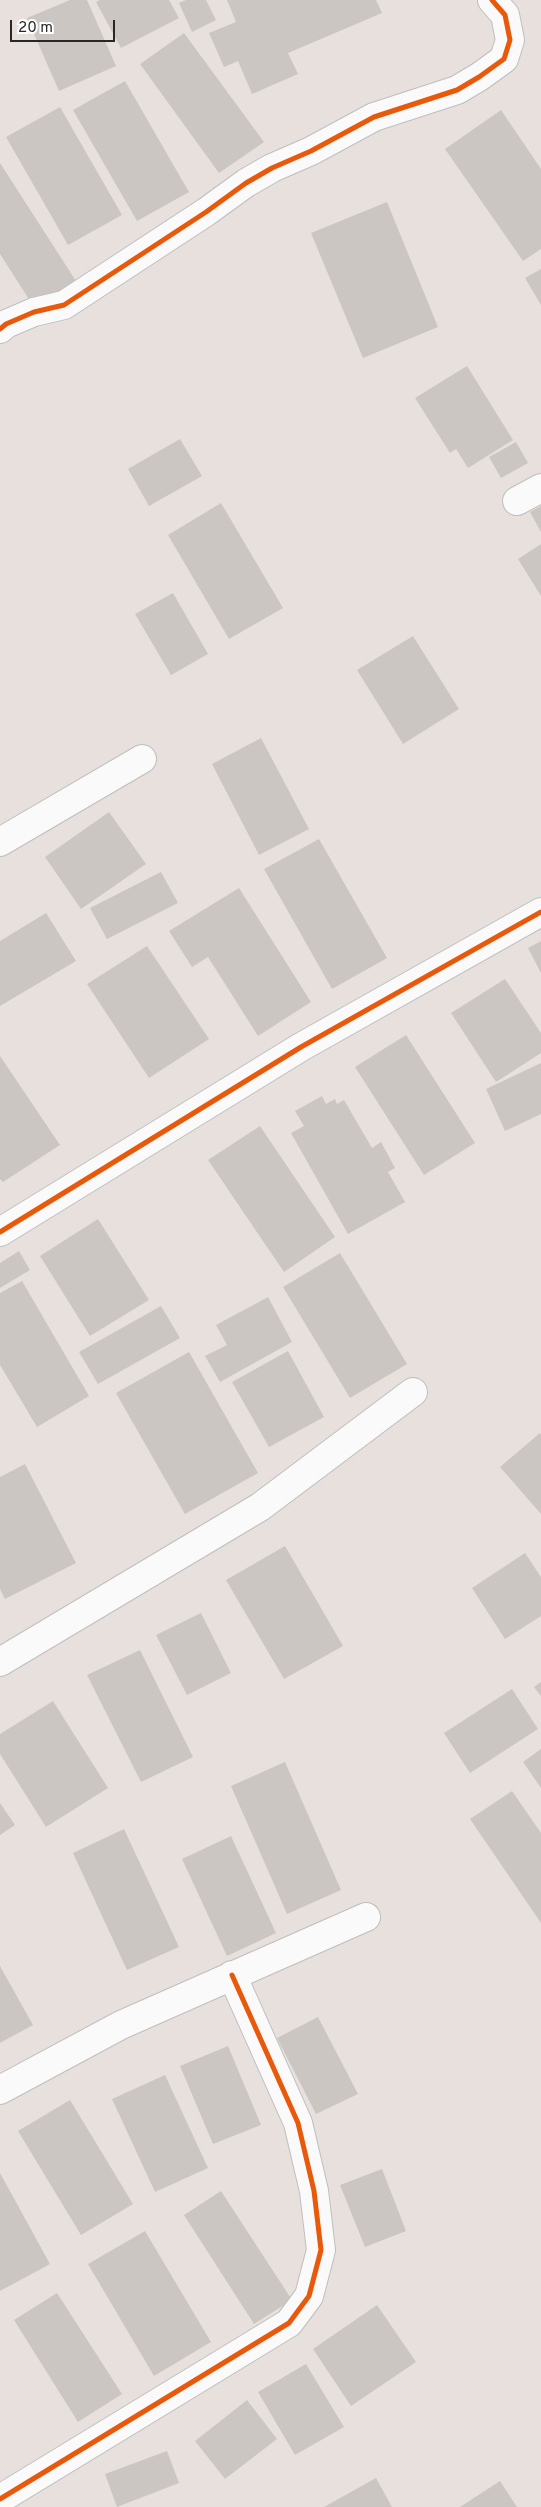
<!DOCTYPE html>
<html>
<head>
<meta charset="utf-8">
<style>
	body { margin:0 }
	#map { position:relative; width:541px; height:2507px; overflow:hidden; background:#e7e0dc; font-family:Overpass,sans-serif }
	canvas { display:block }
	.scale { position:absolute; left:10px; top:20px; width:105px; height:22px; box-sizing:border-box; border:2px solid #272727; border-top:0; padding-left:6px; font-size:15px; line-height:18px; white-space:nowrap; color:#272727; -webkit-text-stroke:4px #fff; paint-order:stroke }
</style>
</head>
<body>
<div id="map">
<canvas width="541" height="2507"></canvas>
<div class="scale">20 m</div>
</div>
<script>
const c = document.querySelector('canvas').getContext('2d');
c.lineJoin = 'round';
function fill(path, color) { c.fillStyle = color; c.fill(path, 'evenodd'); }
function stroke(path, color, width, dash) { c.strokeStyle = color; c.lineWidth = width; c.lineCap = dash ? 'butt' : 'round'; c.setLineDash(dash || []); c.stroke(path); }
fill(new Path2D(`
	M70 0H87L116 66 59 91 27 18Z
	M100 0H169L179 18 121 48 96 2Z
	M186 0H206L216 20 192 32 179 3Z
	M227 0H376L382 13 288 53 298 74 252 94 238 61 224 67 209 33 236 22Z
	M184 33 264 142 219 173 140 64Z
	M125 81 189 192 137 221 73 110Z
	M60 107 122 215 68 245 6 137Z
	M501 110 541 169V249L523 261 445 149Z
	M0 163 76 281 34 307 0 254Z
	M387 202 438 327 363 358 311 233Z
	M541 269V305L525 278Z
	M467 366 513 440 468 468 456 449 450 453 415 398Z
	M180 439 202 476 149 506 128 469Z
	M516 442 528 463 501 478 489 457Z
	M221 503 283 608 229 639 168 535Z
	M541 506V532L530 512Z
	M541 544V596L518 559Z
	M173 593 208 654 171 675 135 614Z
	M413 636 459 709 403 744 357 670Z
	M261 738 309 829 259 855 212 764Z
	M109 812 146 864 81 909 45 857Z
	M319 839 387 958 332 989 264 869Z
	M161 872 178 903 107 939 90 908Z
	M239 888 311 1002 258 1036 208 957 192 967 169 931Z
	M46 913 76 961 0 1006V941Z
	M541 941V973L528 948Z
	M147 946 209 1039 149 1078 87 984Z
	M505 979 541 1033V1053L496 1082 451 1013Z
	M406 1035 475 1143 424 1175 355 1067Z
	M0 1056 60 1145 3 1182 0 1179Z
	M541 1063V1114L505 1131 486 1089Z
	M322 1096 326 1104 335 1099 337 1104 344 1100 372 1148 381 1142 395 1168 388 1172 405 1202 348 1234 291 1133 304 1126 295 1111Z
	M260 1126 335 1237 284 1272 208 1160Z
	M98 1219 149 1300 90 1336 40 1256Z
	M19 1251 30 1270 0 1288V1263Z
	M340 1253 407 1364 350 1398 283 1287Z
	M22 1281 89 1396 37 1427 0 1365V1293Z
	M268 1297 292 1342 220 1382 205 1356 227 1345 216 1325Z
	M161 1306 180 1338 98 1384 79 1352Z
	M288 1351 324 1417 269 1447 232 1382Z
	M189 1352 258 1473 185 1514 116 1393Z
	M540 1433 541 1435V1514L500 1467Z
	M25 1464 76 1563 5 1599 0 1589V1477Z
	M285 1546 343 1646 284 1679 226 1580Z
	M525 1553 541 1577V1616L505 1639 472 1588Z
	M201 1613 231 1673 187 1695 156 1635Z
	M140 1650 193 1757 141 1782 87 1675Z
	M541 1682V1696L534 1687Z
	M512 1689 538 1729 470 1773 444 1733Z
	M53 1701 108 1788 46 1827 0 1754V1734Z
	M541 1749V1788L523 1762Z
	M285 1762 341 1890 287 1914 231 1786Z
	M512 1791 541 1833V1923L470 1819Z
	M0 1803 15 1825 0 1835Z
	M124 1829 179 1947 127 1970 73 1853Z
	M231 1836 276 1933 227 1956 182 1859Z
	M0 1966 33 2025 0 2043Z
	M318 2017 358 2094 316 2114 277 2038Z
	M228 2046 261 2125 213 2144 180 2066Z
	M165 2075 208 2168 155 2192 112 2099Z
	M70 2100 133 2204 81 2235 18 2131Z
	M382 2169 406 2231 365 2247 340 2185Z
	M0 2173 50 2264 0 2291Z
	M221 2191 292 2300 254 2324 184 2215Z
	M145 2231 211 2342 154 2376 88 2264Z
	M57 2293 122 2394 78 2422 14 2320Z
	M377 2305 416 2362 351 2406 313 2349Z
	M306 2364 344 2427 295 2455 258 2392Z
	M247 2400 277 2439 225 2479 195 2441Z
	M167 2451 179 2483 117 2507 105 2474Z
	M376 2478 392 2507H324Z
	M500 2481 517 2507H460Z`), '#ccc6c3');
const minor = new Path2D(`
	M0 329 6 324 34 312 64 305 206 212 246 183 272 168 311 151 374 117 457 90 479 77 504 59 510 40 505 15 492 0
	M517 501 541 488
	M0 842 142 759
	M0 1232 301 1047 541 912
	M0 1662 260 1507 413 1392
	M0 2090 121 2025 366 1917
	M0 2499 289 2323 309 2296 321 2250 314 2191 298 2123 232 1975`);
stroke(minor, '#bfbebf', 30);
stroke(minor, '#fbfafa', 28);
stroke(new Path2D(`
	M0 329 6 324 34 312 64 305 206 212 246 183 272 168 311 151 374 117 457 90 479 77 504 59 510 40 505 15 492 0
	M0 1232 301 1047 541 912
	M0 2499 289 2323 309 2296 321 2250 314 2191 298 2123 232 1975`), '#e8590c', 5);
</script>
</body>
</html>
